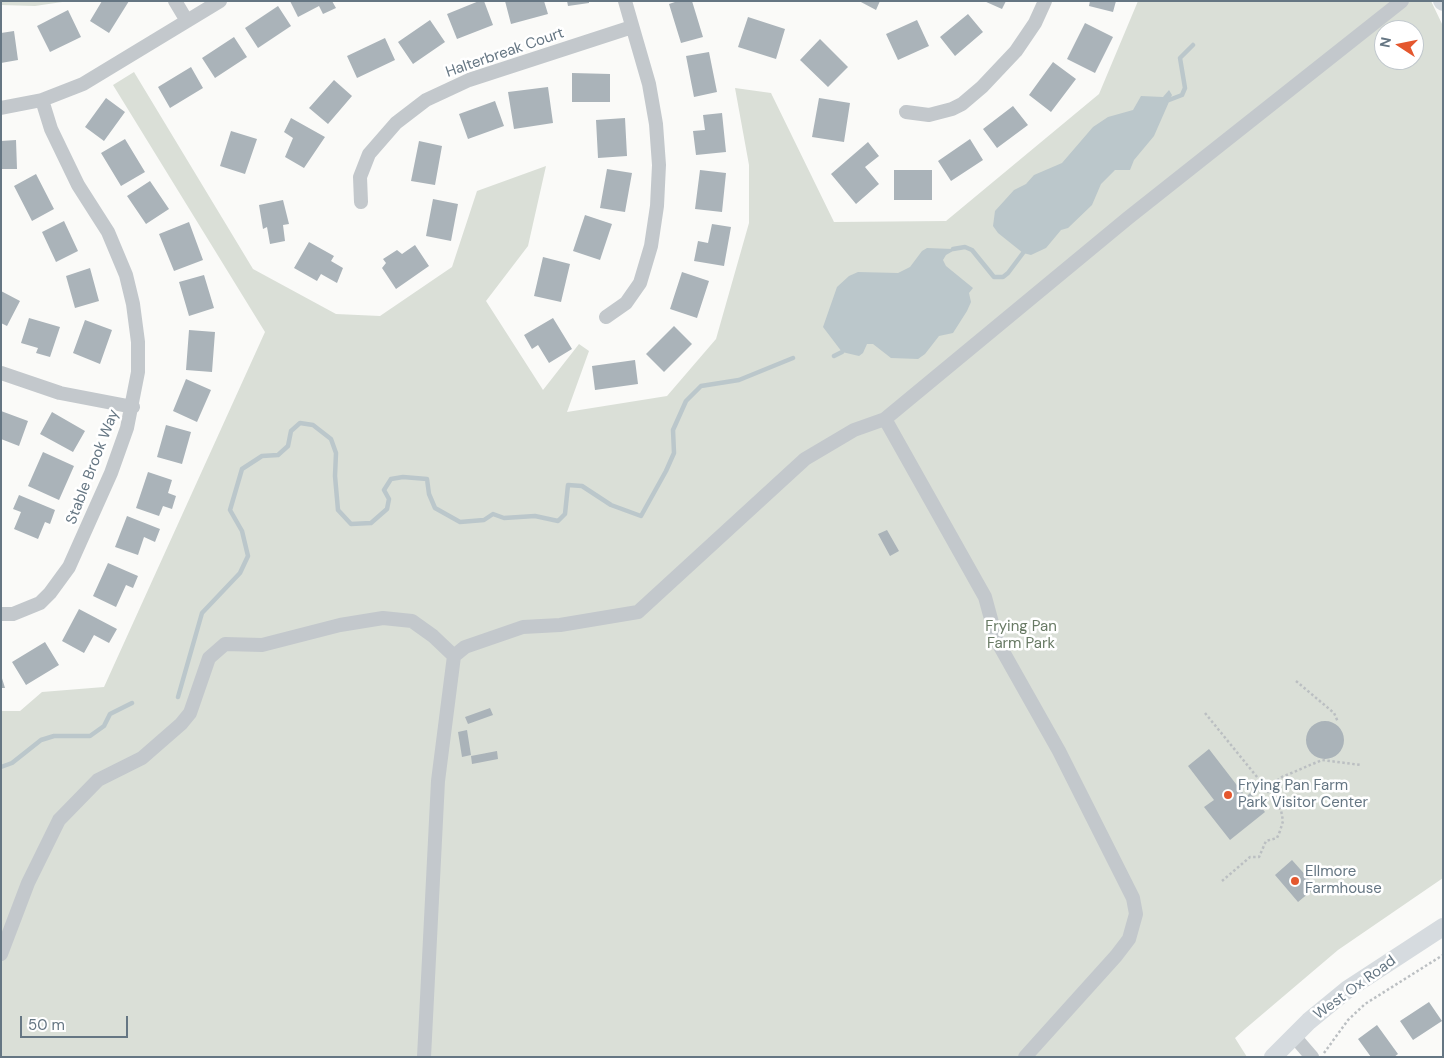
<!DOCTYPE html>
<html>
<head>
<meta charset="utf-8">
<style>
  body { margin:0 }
  #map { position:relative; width:1444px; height:1058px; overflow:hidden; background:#fafaf8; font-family:"DM Sans",sans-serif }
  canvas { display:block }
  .frame { position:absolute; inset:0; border:2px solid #657683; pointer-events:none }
  .north { position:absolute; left:1374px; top:20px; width:50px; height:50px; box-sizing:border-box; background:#fff; border:1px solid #c1c8cd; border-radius:50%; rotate:281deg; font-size:14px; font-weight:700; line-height:20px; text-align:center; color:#657683 }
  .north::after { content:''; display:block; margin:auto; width:18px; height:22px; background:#e4572e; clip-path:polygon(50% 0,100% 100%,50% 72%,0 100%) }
  .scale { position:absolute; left:20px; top:1016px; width:108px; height:22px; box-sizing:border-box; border:2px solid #657683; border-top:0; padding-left:6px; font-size:15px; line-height:18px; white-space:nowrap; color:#657683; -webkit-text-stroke:4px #fff; paint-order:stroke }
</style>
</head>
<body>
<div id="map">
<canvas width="1444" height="1058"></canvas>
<div class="frame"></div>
<div class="north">N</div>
<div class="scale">50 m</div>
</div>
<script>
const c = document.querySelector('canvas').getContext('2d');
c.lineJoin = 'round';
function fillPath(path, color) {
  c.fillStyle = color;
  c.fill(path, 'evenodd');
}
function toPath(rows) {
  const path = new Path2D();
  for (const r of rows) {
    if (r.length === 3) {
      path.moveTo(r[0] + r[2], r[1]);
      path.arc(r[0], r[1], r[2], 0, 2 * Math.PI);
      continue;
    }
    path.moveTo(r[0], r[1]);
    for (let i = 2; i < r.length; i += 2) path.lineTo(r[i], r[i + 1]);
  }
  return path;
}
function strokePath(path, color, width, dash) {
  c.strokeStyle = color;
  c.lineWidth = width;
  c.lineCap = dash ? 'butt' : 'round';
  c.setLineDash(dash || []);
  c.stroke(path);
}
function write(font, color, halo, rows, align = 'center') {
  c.font = font + ' "DM Sans",sans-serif';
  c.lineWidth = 5;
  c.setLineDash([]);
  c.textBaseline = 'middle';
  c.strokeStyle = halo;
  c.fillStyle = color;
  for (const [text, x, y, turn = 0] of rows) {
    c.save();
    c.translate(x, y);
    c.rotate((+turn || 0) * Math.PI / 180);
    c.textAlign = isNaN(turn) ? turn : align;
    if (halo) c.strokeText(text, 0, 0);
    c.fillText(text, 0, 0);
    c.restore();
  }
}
fillPath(toPath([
  [1,1,69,1,35,6,1,5],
  [1138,1,1431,1,1443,26,1443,878,1338,950,1245,1029,1235,1038,1247,1057,1,1057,1,711,20,711,42,692,104,687,265,332,113,85,134,72,253,269,336,314,380,316,452,267,477,191,546,166,528,246,486,301,543,390,579,344,589,351,567,412,667,396,716,339,749,223,749,165,735,88,771,93,834,222,946,221,1099,94],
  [1384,30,1414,30,1414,60,1384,60]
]), '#dadfd7');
fillPath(toPath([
  [1169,90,1172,95,1154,136,1134,160,1130,170,1115,170,1101,184,1092,205,1068,228,1061,230,1046,248,1031,255,1023,253,998,233,993,226,995,211,1014,190,1026,184,1034,175,1062,163,1093,127,1108,117,1133,110,1141,96,1163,97],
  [927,248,953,249,953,251,946,255,943,260,946,266,973,288,969,293,971,302,967,311,953,333,939,336,925,354,918,359,891,358,873,344,867,344,863,353,859,356,842,352,823,327,837,287,849,276,858,272,898,273,910,267,922,251]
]), '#bbc7cb');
strokePath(toPath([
  [1169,100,1182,95,1185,88,1180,58,1193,45],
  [953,249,965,247,972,250,994,277,1003,277,1008,273,1023,253],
  [834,356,842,352],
  [178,697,202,613,240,573,248,556,242,531,230,510,242,469,262,456,278,455,288,446,291,431,300,423,313,425,331,439,336,453,335,476,338,510,351,524,371,523,387,509,389,499,384,490,391,479,403,477,427,479,429,494,435,508,460,522,484,520,493,514,504,518,535,516,558,521,565,514,568,485,582,486,611,505,641,516,666,471,674,453,673,430,686,401,701,386,739,380,793,358],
  [1,767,12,763,41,740,54,736,90,736,104,726,110,714,132,703]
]), '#bbc7cb', 4.5);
fillPath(toPath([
  [102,1,129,1,109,33,90,21],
  [290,1,332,1,336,8,323,14,319,6,298,17],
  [479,1,484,1,493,25,457,39,447,14],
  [505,1,544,1,548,14,511,24],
  [567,1,589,1,589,3,568,6],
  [678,1,692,1,703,37,681,43,669,4],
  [859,1,880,1,876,10],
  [984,1,1006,1,1002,9],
  [1090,1,1116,1,1113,12,1089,6],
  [278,6,291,26,258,48,245,28],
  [68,10,81,37,50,52,37,26],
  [968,14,983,32,955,56,940,37],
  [748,17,785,29,776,59,738,47],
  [430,20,445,42,413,64,398,42],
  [917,20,929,46,898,60,886,34],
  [1085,23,1113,37,1095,73,1067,59],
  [14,31,18,60,1,63,1,33],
  [234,37,247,57,215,78,202,58],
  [385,38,395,60,357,78,347,56],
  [820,39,848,67,828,87,800,60],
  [709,52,717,92,694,97,686,56],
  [1053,62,1076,79,1051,112,1029,95],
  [191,67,203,88,170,108,158,87],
  [572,73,610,74,610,102,572,102],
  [334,80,352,96,328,124,309,108],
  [548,87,553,123,514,129,508,92],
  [106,98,125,112,104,141,85,127],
  [819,98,850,103,844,142,812,137],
  [495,101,504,126,468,139,459,114],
  [1013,106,1028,125,997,148,983,129],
  [722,113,726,152,696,155,693,131,705,130,703,115],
  [291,118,325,137,304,168,285,157,293,138,284,132],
  [625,118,627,156,598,158,596,120],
  [231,131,257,139,245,174,220,166],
  [125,139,145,172,121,186,101,153],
  [970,139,983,160,951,181,938,161],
  [16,140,17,169,1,169,1,141],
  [419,141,442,146,435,185,411,181],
  [868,142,879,156,865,167,879,184,856,204,831,174],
  [607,169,632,173,625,212,600,208],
  [700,170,726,173,722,212,695,209],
  [894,170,932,170,932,200,894,200],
  [36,174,54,209,32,221,14,186],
  [150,181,169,209,146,224,127,196],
  [433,199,458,204,451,241,426,236],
  [283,200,289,224,283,225,285,241,270,244,267,227,263,229,259,205],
  [585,215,612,224,600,260,573,251],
  [64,221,78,251,56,262,42,232],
  [189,222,203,260,174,271,159,234],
  [712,224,731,227,724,266,694,261,698,241,708,243],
  [309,242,334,256,331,261,343,268,337,283,321,274,317,281,294,268],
  [415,245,429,266,396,289,382,268,386,263,383,259,397,250,402,254],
  [543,257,570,264,561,302,534,296],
  [90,268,99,301,75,308,66,276],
  [682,272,709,281,697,318,670,309],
  [204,275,214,308,189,316,179,282],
  [1,291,20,301,7,326,1,323],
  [29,318,60,327,50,357,36,353,38,348,21,343],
  [553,318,572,349,549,363,538,345,532,349,524,335],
  [85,320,112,330,100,364,73,353],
  [674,326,692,344,664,372,646,354],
  [189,330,215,332,212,372,186,370],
  [635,360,638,384,595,390,592,366],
  [186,379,211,390,197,422,173,411],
  [1,411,28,421,19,446,1,439],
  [52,412,85,431,73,452,40,434],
  [166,425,191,432,182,464,157,457],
  [43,452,74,466,59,500,28,486],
  [148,472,172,480,168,493,176,496,172,509,163,506,159,516,136,508],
  [19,495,55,510,50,524,45,522,38,539,14,529,21,512,13,509],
  [127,516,160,529,155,542,144,537,138,555,115,547],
  [887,530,899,551,890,556,878,534],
  [108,563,138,576,133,588,126,585,116,607,93,596],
  [79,609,117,629,109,643,94,635,84,653,62,641],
  [45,642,59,665,26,685,12,662],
  [1,675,5,688,1,688],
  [490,708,493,715,468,724,465,717],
  [1325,740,19],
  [467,730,471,755,462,757,458,732],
  [1209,749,1246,797,1250,793,1265,812,1230,840,1204,807,1214,800,1188,766],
  [497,751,498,759,472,764,471,756],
  [1292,860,1316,887,1298,902,1275,875],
  [1429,1002,1442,1021,1413,1040,1400,1021],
  [1377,1025,1398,1054,1394,1057,1371,1057,1358,1039]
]), '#aab3b9');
strokePath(toPath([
  [1296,681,1334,713,1338,722],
  [1205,713,1266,788,1282,777,1322,760,1361,765],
  [1222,881,1250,857,1259,857,1266,841,1277,838,1280,831,1283,821,1281,810,1266,789],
  [1324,1053,1348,1020,1365,1004,1443,955]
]), '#bbbfc2', 2.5, [2.5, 2.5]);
strokePath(toPath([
  [175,1,187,21],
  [1,108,42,100,83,84,220,1],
  [906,112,929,115,952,109,962,104,982,87,1016,51,1035,23,1045,1],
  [361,202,360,177,369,154,396,123,426,100,469,80,632,27],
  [606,317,626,303,640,283,651,246,657,206,659,165,656,124,649,84,625,1],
  [1,373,60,393,133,407],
  [885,419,985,597,997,641,1059,751,1133,898,1136,914,1129,939,1116,956,1025,1057],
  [1,614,13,614,40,603,50,593,69,567,111,473,127,428,138,372,138,342,133,304,126,275,108,232,78,185,51,129,42,100],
  [1,954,28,883,59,820,98,780,142,758,181,724,190,713,209,658,225,644,262,645,340,625,383,618,412,621,433,636,454,656],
  [1293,1035,1312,1057],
  [424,1057,438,781,454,656,465,647,523,627,560,625,638,612,805,459,854,430,885,419,1128,218,1402,1]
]), '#c3c8cc', 14);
strokePath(toPath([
  [1442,1,1443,2],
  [1273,1057,1309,1021,1348,989,1443,927]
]), '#d6dbdf', 18);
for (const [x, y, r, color] of [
  [1228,795,5,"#e4572e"],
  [1295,881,5,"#e4572e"]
]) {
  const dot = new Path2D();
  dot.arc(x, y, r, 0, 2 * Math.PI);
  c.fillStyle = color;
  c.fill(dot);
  strokePath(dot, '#fff', 2);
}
write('15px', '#657683', '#fff', [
  ["Halterbreak Court",505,53,-19],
  ["Stable Brook Way",93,467,-69],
  ["West Ox Road",1355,988,-36]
]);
write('15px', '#687a64', '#fff', [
  ["Frying Pan",1021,627],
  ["Farm Park",1021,644]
]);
write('15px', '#657683', '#fff', [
  ["Frying Pan Farm",1238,786],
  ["Park Visitor Center",1238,803],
  ["Ellmore",1305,872],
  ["Farmhouse",1305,889]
], 'left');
</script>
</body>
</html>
